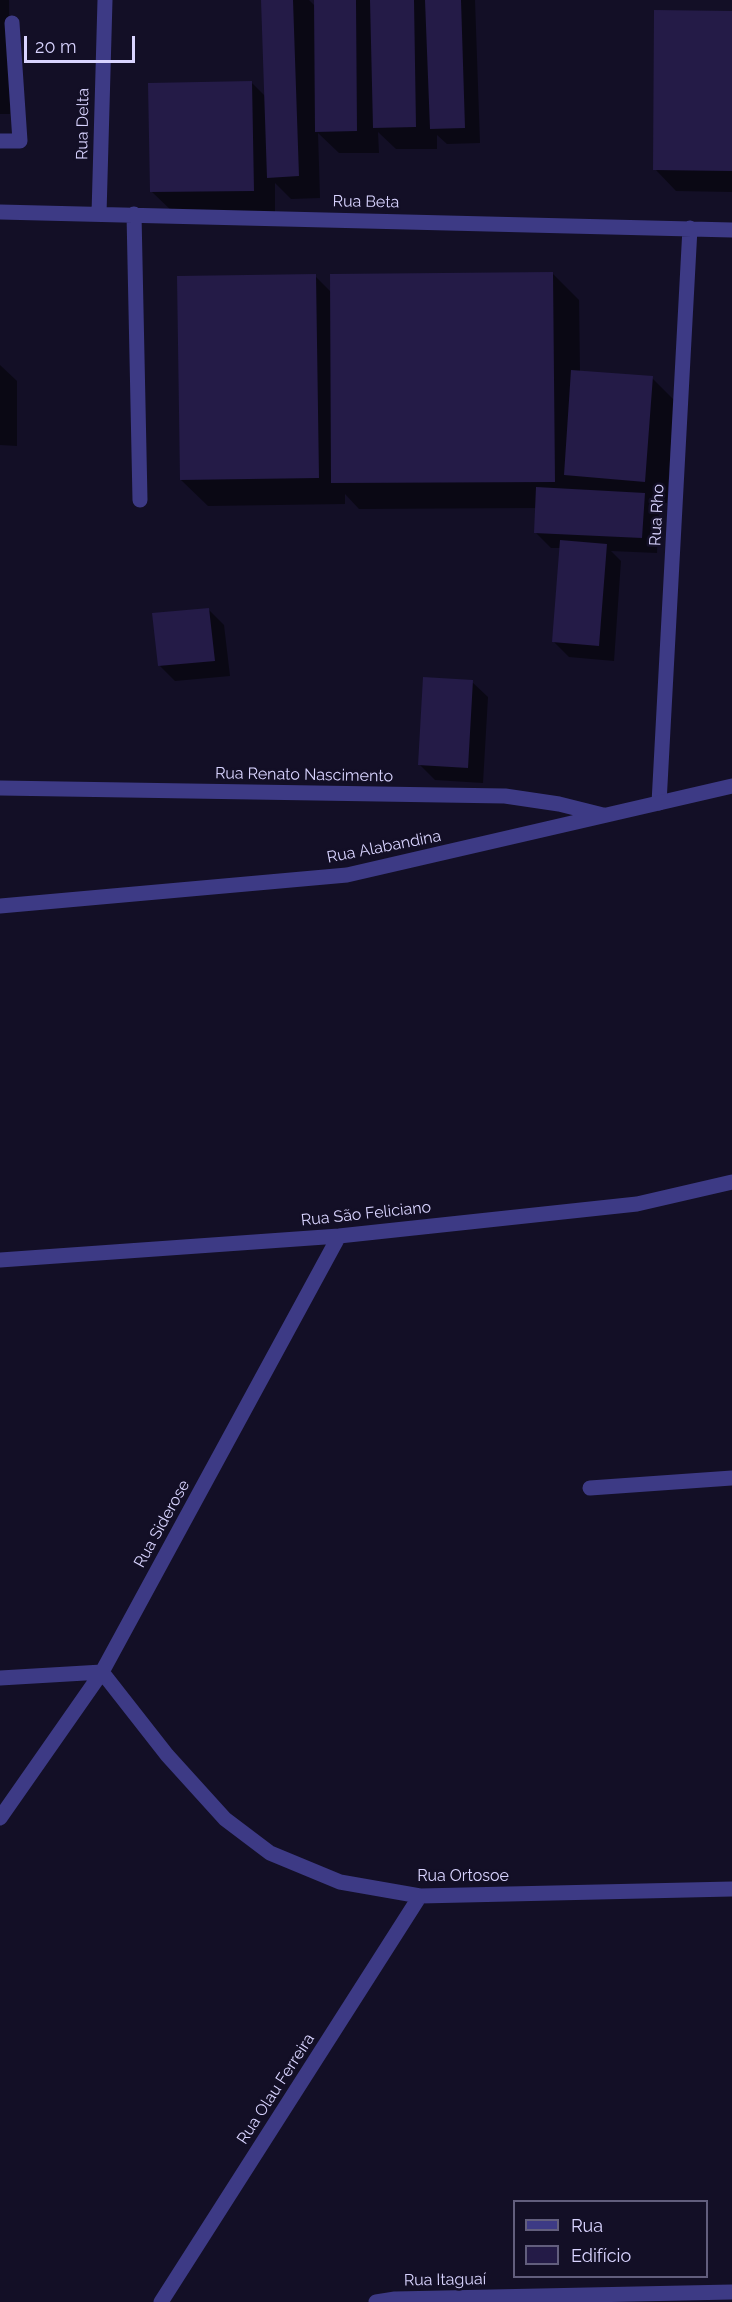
<!DOCTYPE html>
<html>
<head>
<meta charset="utf-8">
<style>
  body { margin:0 }
  #map { position:relative; width:732px; height:2302px; overflow:hidden; background:#130f26; font-family:Raleway,sans-serif }
  canvas { display:block }
  .legend { position:absolute; left:513px; top:2200px; width:195px; height:78px; box-sizing:border-box; background:#130f26; border:2px solid #625e7d; margin:0; padding:8px 10px; list-style:none; font-size:18px; color:#d9d4ff }
  .legend li { display:flex; align-items:center; gap:12px; height:30px }
  .legend b { width:30px; border:2px solid #625e7d }
  .scale { position:absolute; left:24px; top:36px; width:111px; height:27px; box-sizing:border-box; border:3px solid #d9d4ff; border-top:0; padding-left:8px; font-size:18px; line-height:21px; white-space:nowrap; color:#d9d4ff; -webkit-text-stroke:4px #130f26; paint-order:stroke }
</style>
</head>
<body>
<div id="map">
<canvas width="732" height="2302"></canvas>
<ul class="legend">
<li><b style="height:8px;background:#3d3a85"></b>Rua</li>
<li><b style="height:16px;background:#241b47"></b>Edifício</li>
</ul>
<div class="scale">20 m</div>
</div>
<script>
const c = document.querySelector('canvas').getContext('2d');
c.lineJoin = 'round';
function fillPath(path, color) {
  c.fillStyle = color;
  c.fill(path, 'evenodd');
}
function toPath(rows) {
  const path = new Path2D();
  for (const r of rows) {
    path.moveTo(r[0], r[1]);
    for (let i = 2; i < r.length; i += 2) path.lineTo(r[i], r[i + 1]);
  }
  return path;
}
function strokePath(path, color, width, dash) {
  c.strokeStyle = color;
  c.lineWidth = width;
  c.lineCap = dash ? 'butt' : 'round';
  c.setLineDash(dash || []);
  c.stroke(path);
}
function write(font, color, halo, rows, align = 'center') {
  c.font = font + ' Raleway,sans-serif';
  c.lineWidth = 5;
  c.setLineDash([]);
  c.textBaseline = 'middle';
  c.strokeStyle = halo;
  c.fillStyle = color;
  for (const [text, x, y, turn = 0] of rows) {
    c.save();
    c.translate(x, y);
    c.rotate((+turn || 0) * Math.PI / 180);
    c.textAlign = isNaN(turn) ? turn : align;
    if (halo) c.strokeText(text, 0, 0);
    c.fillText(text, 0, 0);
    c.restore();
  }
}
fillPath(toPath([
  [0,0,9,0,10,114,0,114],
  [263,0,309,0,316,7,316,0,475,0,480,143,447,144,437,135,437,149,396,149,378,132,379,153,339,153,318,133,320,198,291,199,275,183,275,212,174,213,152,192,251,82,266,97],
  [732,13,732,192,676,191,655,169],
  [553,274,579,300,580,372,652,378,674,400,667,503,650,501,659,510,657,553,611,551,621,561,614,661,569,657,554,642,561,548,551,548,535,532,536,508,359,509,345,494,345,504,208,506,181,480,315,276,331,292],
  [0,365,17,381,17,446,0,445],
  [208,609,224,625,230,676,175,681,160,666],
  [472,682,488,697,483,783,435,780,419,764]
]), '#0007');
fillPath(toPath([
  [261,0,293,0,299,176,267,178],
  [314,0,356,0,357,131,315,132],
  [370,0,414,0,416,127,373,128],
  [425,0,461,0,465,128,430,129],
  [654,10,732,11,732,171,653,170],
  [252,81,254,191,150,192,148,83],
  [553,272,555,482,331,483,330,274],
  [316,274,319,478,180,480,177,276],
  [571,370,653,376,645,482,564,475],
  [536,487,645,493,642,538,534,533],
  [560,540,607,544,599,646,552,642],
  [209,608,215,661,158,666,152,613],
  [423,677,473,680,468,768,418,765]
]), '#241b47');
strokePath(toPath([
  [0,141,20,141,12,23]
]), '#3d3a85', 15);
strokePath(toPath([
  [0,212,732,230],
  [99,214,105,0],
  [134,214,140,500],
  [659,803,690,228],
  [0,1260,339,1236,637,1204,732,1182],
  [590,1488,732,1478],
  [0,1678,102,1672,167,1755,225,1819,270,1853,340,1882,420,1896,732,1889],
  [0,1818,102,1672,339,1236],
  [161,2302,420,1896],
  [376,2302,395,2299,732,2292]
]), '#3d3a85', 15);
strokePath(toPath([
  [0,788,505,796,559,804,603,815],
  [0,906,347,875,732,786]
]), '#3d3a85', 15);
write('16px', '#d9d4ff', '#130f26', [
  ["Rua Delta",83,124,-89],
  ["Rua Beta",366,202,1],
  ["Rua Rho",657,515,-87],
  ["Rua Renato Nascimento",304,775,1],
  ["Rua Alabandina",384,847,-11],
  ["Rua São Feliciano",366,1214,-6],
  ["Rua Siderose",162,1524,-61],
  ["Rua Ortosoe",463,1876],
  ["Rua Olau Ferreira",276,2089,-57],
  ["Rua Itaguaí",445,2280,-1]
]);
</script>
</body>
</html>
